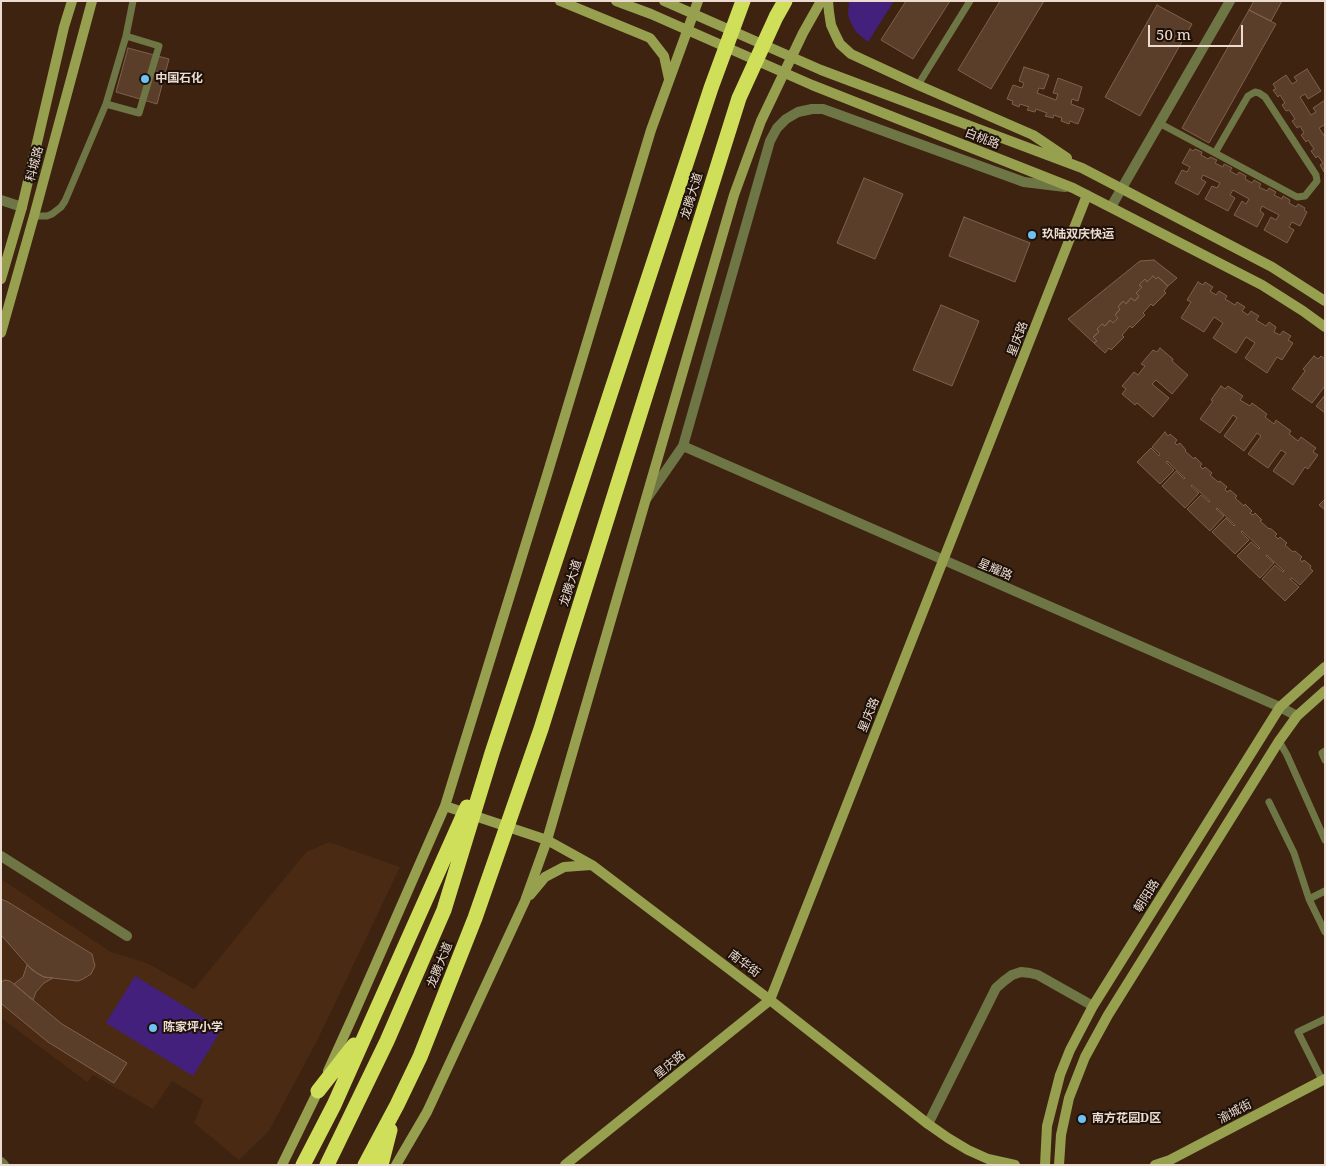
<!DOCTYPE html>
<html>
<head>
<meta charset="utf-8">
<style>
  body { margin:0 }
  #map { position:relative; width:1326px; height:1166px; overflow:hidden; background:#3d2310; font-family:"Noto Serif",serif }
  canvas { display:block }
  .frame { position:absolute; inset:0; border:2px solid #ecdbcf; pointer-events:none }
  .scale { position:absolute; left:1148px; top:25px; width:95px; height:22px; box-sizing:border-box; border:2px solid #ecdbcf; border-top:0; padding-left:6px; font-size:15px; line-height:18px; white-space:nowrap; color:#ecdbcf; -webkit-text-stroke:4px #1c1008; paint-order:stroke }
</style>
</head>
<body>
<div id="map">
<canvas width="1326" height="1166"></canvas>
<div class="frame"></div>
<div class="scale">50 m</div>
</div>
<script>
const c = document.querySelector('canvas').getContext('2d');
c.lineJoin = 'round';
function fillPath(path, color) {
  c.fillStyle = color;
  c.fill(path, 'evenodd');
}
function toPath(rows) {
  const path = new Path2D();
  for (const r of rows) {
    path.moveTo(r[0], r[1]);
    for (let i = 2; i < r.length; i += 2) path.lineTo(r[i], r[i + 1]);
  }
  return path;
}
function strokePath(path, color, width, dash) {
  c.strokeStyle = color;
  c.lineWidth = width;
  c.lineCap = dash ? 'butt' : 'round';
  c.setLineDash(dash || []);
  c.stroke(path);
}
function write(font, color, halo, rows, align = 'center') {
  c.font = font + ' "Noto Serif","Noto Sans SC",serif';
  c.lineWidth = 4;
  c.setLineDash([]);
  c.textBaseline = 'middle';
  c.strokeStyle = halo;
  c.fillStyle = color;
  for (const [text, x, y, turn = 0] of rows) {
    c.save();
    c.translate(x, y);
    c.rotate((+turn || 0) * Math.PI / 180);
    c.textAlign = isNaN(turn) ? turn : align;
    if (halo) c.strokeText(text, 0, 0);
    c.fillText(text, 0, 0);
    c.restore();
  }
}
fillPath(toPath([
  [329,842,400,867,319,1037,269,1131,239,1160,194,1123,203,1100,172,1081,153,1109,93,1075,87,1082,1,1018,1,879,111,952,147,963,194,989,306,852]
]), '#4a2a12');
fillPath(toPath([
  [849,1,894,1,868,42,856,32,852,25,848,15],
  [135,976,222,1029,193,1076,106,1023]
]), '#43207c');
const building = toPath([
  [906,1,950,1,913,59,881,40,906,1],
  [1000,1,1044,1,991,89,958,70,1000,1],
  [1254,1,1282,1,1271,21,1249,10,1254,1],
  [1157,5,1192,24,1140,116,1105,97,1157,5],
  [1249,10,1276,24,1209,143,1182,128,1249,10],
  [128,48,169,59,157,104,116,92,128,48],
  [1024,67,1049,75,1044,89,1039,88,1037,93,1056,100,1058,94,1053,93,1058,78,1082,87,1078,101,1072,99,1071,104,1084,109,1078,124,1070,121,1069,124,1061,121,1062,118,1054,115,1053,118,1045,116,1047,113,1036,109,1035,112,1027,110,1029,107,1020,104,1019,107,1012,104,1013,101,1007,99,1013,85,1022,88,1024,83,1019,81,1024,67],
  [1307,69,1321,91,1308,99,1305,94,1300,97,1311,115,1316,112,1313,108,1325,100,1325,126,1324,125,1319,128,1325,137,1324,172,1320,165,1323,163,1318,156,1316,158,1311,151,1314,149,1308,140,1306,142,1301,135,1304,133,1300,126,1297,128,1292,121,1295,119,1289,110,1286,111,1282,105,1285,103,1280,95,1278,97,1273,90,1276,89,1273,84,1286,75,1292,84,1297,81,1294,77,1307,69],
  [1190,149,1193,151,1195,149,1202,152,1201,155,1208,159,1210,157,1217,160,1215,163,1223,167,1224,164,1232,168,1230,171,1237,175,1239,172,1246,176,1245,179,1252,183,1254,180,1261,184,1259,187,1267,191,1269,188,1276,192,1274,195,1282,199,1283,196,1290,200,1289,203,1296,207,1298,204,1305,208,1304,210,1307,212,1300,226,1292,222,1289,227,1294,230,1287,243,1264,230,1271,217,1276,220,1279,215,1262,206,1260,211,1264,214,1257,227,1234,215,1242,201,1246,204,1249,199,1233,190,1230,195,1235,198,1228,211,1205,199,1212,186,1217,188,1220,183,1203,175,1201,179,1206,182,1198,195,1175,183,1182,170,1187,172,1190,167,1182,163,1190,149],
  [864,178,903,194,875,259,837,243,864,178],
  [964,217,1030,243,1015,282,949,256,964,217],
  [1154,260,1177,278,1168,286,1158,277,1156,279,1153,276,1147,282,1145,279,1139,285,1142,287,1136,293,1139,296,1135,301,1131,298,1126,304,1123,301,1118,307,1120,309,1115,315,1118,318,1113,323,1110,320,1105,326,1102,324,1097,329,1099,332,1093,337,1097,341,1094,343,1068,319,1140,261,1154,260],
  [1153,276,1156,279,1158,277,1168,286,1164,291,1166,293,1153,306,1151,304,1143,313,1145,315,1132,328,1130,326,1122,335,1124,337,1111,350,1109,348,1105,353,1094,343,1097,341,1093,337,1099,332,1097,329,1102,324,1105,326,1110,320,1113,323,1118,318,1115,315,1120,309,1118,307,1123,301,1126,304,1131,298,1135,301,1139,296,1136,293,1142,287,1139,285,1145,279,1147,282,1153,276],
  [1198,282,1203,285,1205,282,1213,287,1210,291,1216,295,1219,291,1227,296,1225,299,1235,305,1237,302,1245,307,1242,311,1248,315,1251,311,1259,316,1256,320,1266,326,1269,322,1276,327,1274,332,1280,335,1283,331,1291,336,1288,340,1293,343,1282,360,1277,357,1267,373,1245,358,1255,343,1246,337,1236,353,1213,338,1223,323,1214,317,1204,332,1181,318,1191,302,1187,300,1198,282],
  [941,305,979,321,952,386,913,370,941,305],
  [1160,348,1173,359,1172,361,1188,375,1172,394,1156,380,1152,384,1169,398,1153,417,1137,403,1135,405,1122,394,1126,389,1122,386,1134,372,1138,375,1145,366,1141,364,1153,350,1157,352,1160,348],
  [1314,356,1318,359,1321,356,1325,359,1325,386,1312,403,1292,389,1305,371,1303,369,1314,356],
  [1221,386,1225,389,1228,386,1243,396,1240,400,1250,406,1252,403,1267,414,1265,417,1274,424,1276,420,1291,431,1289,434,1298,441,1301,437,1316,448,1313,452,1318,455,1308,469,1305,467,1293,485,1273,471,1286,453,1281,450,1268,468,1248,454,1261,436,1257,433,1244,451,1224,436,1237,418,1233,415,1220,433,1200,419,1213,401,1211,400,1221,386],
  [1325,395,1325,413,1316,406,1325,395],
  [1165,432,1168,436,1170,434,1177,440,1175,443,1177,445,1180,443,1186,450,1185,451,1194,459,1195,457,1202,464,1200,466,1203,469,1205,467,1212,473,1210,475,1218,482,1220,481,1227,487,1225,489,1227,492,1230,490,1237,496,1235,498,1244,506,1245,504,1252,511,1250,513,1253,515,1255,513,1262,520,1260,521,1269,529,1270,528,1277,534,1275,536,1278,539,1280,537,1287,543,1285,545,1293,552,1295,551,1302,557,1300,559,1302,562,1304,560,1311,566,1310,568,1313,571,1300,585,1292,578,1290,579,1299,587,1285,601,1262,579,1275,565,1283,572,1284,571,1267,555,1266,556,1274,563,1260,578,1237,556,1251,542,1259,549,1260,548,1242,531,1241,532,1249,540,1235,554,1212,532,1226,518,1234,526,1235,525,1217,508,1216,509,1224,516,1210,531,1187,509,1201,495,1209,502,1210,501,1192,485,1191,486,1199,493,1185,508,1162,486,1176,471,1184,479,1185,478,1167,461,1166,462,1174,470,1160,484,1137,462,1151,448,1159,456,1160,454,1152,447,1165,432],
  [1325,499,1325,510,1319,505,1325,499],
  [1,899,8,902,92,954,95,966,91,974,83,979,78,981,44,977,32,970,1,935,1,899],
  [27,965,38,974,44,977,53,978,44,983,36,992,33,1000,14,984,23,977,27,965],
  [5,980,10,981,62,1024,127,1063,114,1083,48,1042,3,1005,1,1003,1,982,5,980]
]);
fillPath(building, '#5a3e2a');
strokePath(building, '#7f614c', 1);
strokePath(toPath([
  [918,85,970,1],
  [106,104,139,113,159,46,126,36],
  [1159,123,1215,153,1297,197,1305,196,1317,181,1316,175,1265,97,1259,93,1255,92,1248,96,1215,153],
  [34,216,47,216,52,214,61,207,65,201,106,104,126,36,133,1],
  [1279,741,1287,755,1325,840],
  [1325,751,1322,753,1325,760],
  [1269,802,1294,853,1309,899,1325,932],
  [1309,899,1325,891],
  [1322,1080,1298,1032,1325,1019]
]), '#6f7645', 7);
strokePath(toPath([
  [1,200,22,207],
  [1111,207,1230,1],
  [683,446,1280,707,1297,716],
  [647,498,683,446,770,141,777,128,786,119,798,112,812,109,823,109,1024,182,1065,187],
  [1,856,127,936],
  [928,1124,996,988,1004,981,1012,975,1021,972,1030,973,1038,975,1093,1006],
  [1,1162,4,1165]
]), '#6f7645', 10);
strokePath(toPath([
  [560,1,650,38,664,56,669,79],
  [616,1,651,14,812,85,1073,188,1262,285,1303,311,1325,327],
  [664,1,821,70,1082,168,1272,267,1325,301],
  [828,1,829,12,831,25,836,36,840,44,851,54,918,85,1033,135,1067,158],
  [1,279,22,207,64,27,72,1],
  [1,333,34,216,92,1],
  [445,806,547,840,592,865,770,1000,928,1124,948,1138,968,1150,988,1159,1015,1165],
  [530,895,545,877,564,867,591,865],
  [328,1071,353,1016,445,806,547,475,651,130,698,1],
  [282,1165,320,1087],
  [396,1165,427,1112,525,901,547,840,734,195,761,121,803,33,821,1],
  [565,1165,770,1000,1087,195],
  [1045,1165,1047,1126,1060,1075,1070,1050,1093,1006,1280,707,1325,667],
  [1059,1165,1061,1135,1069,1098,1085,1057,1108,1015,1279,741,1297,716,1325,691],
  [1155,1165,1170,1160,1325,1079]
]), '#96a04f', 10);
strokePath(toPath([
  [318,1091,354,1045],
  [303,1165,334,1105,467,807],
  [327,1165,387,1041,444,910,492,753,711,88,743,1],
  [365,1165,397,1105,420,1057,475,918,541,729,739,98,776,17,785,1],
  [381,1165,390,1130]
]), '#d0df5a', 15);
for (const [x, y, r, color] of [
  [145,79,5,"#6dc2f3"],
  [1032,235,5,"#6dc2f3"],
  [153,1028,5,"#6dc2f3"],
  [1082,1119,5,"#6dc2f3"]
]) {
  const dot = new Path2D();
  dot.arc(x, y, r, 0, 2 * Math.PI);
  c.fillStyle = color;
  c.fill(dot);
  strokePath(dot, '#1c1008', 2);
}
write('bold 12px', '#ecdbcf', '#1c1008', [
  ["中国石化",155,79],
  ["玖陆双庆快运",1042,235],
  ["陈家坪小学",163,1028],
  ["南方花园D区",1092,1119]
], 'left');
write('12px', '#ecdbcf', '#1c1008', [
  ["白桃路",982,139,21],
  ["科城路",35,164,-75],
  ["龙腾大道",692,196,-73],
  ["星庆路",1018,339,-69],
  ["星耀路",995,570,23],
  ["龙腾大道",571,583,-73],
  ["星庆路",869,715,-68],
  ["朝阳路",1147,896,-58],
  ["南华街",744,964,37],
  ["龙腾大道",440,965,-68],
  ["星庆路",670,1065,-39],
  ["渝城街",1235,1112,-28]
]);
</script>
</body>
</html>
